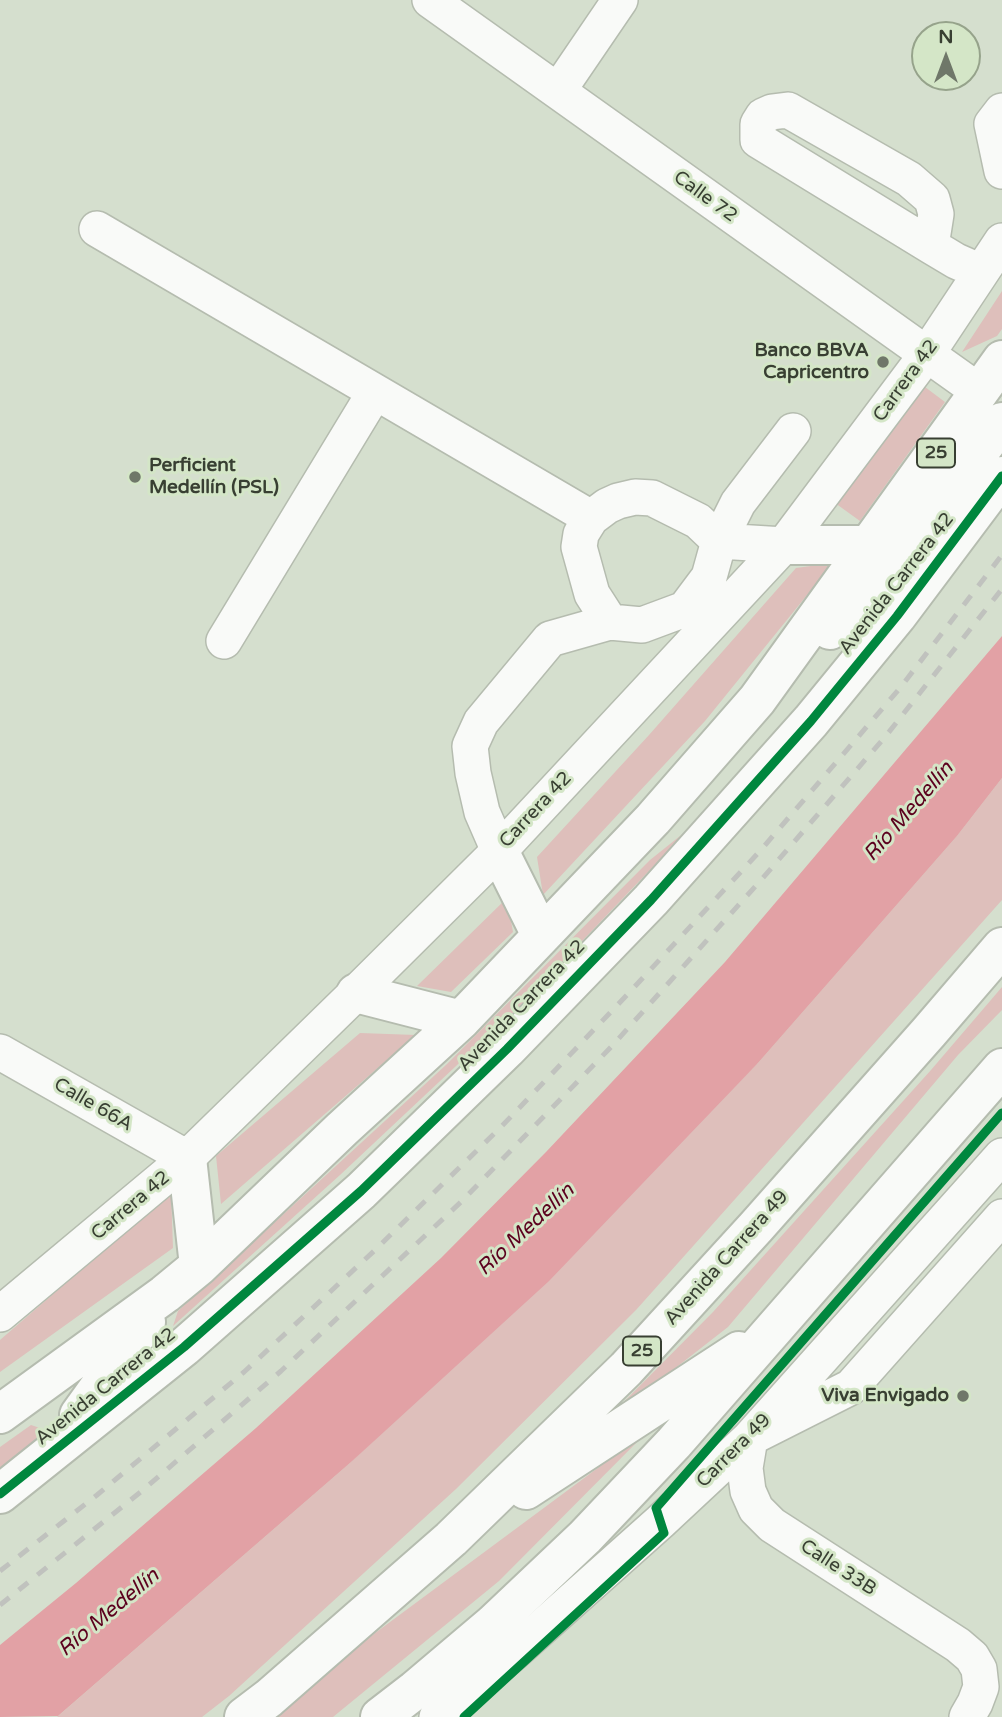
<!DOCTYPE html>
<html>
<head>
<meta charset="utf-8">
<style>
  body { margin:0 }
  #map { position:relative; width:1002px; height:1717px; overflow:hidden; background:#d5dfce; font-family:"Varela Round",sans-serif }
  canvas { display:block }
  .north { position:absolute; left:911px; top:21px; width:70px; height:70px; box-sizing:border-box; background:#d4e6c7; border:2px solid #96a38b; border-radius:50%; rotate:0deg; font-size:19px; font-weight:700; line-height:28px; text-align:center; color:#383f32 }
  .north::after { content:''; display:block; margin:auto; width:24px; height:32px; background:#6f7769; clip-path:polygon(50% 0,100% 100%,50% 72%,0 100%) }
</style>
</head>
<body>
<div id="map">
<canvas width="1002" height="1717"></canvas>
<div class="north">N</div>
</div>
<script>
const c = document.querySelector('canvas').getContext('2d');
c.lineJoin = 'round';
function fillPath(path, color) {
  c.fillStyle = color;
  c.fill(path, 'evenodd');
}
function toPath(rows) {
  const path = new Path2D();
  for (const r of rows) {
    path.moveTo(r[0], r[1]);
    for (let i = 2; i < r.length; i += 2) path.lineTo(r[i], r[i + 1]);
  }
  return path;
}
function strokePath(path, color, width, dash) {
  c.strokeStyle = color;
  c.lineWidth = width;
  c.lineCap = dash ? 'butt' : 'round';
  c.setLineDash(dash || []);
  c.stroke(path);
}
function write(font, color, halo, rows, align = 'center') {
  c.font = font + ' "Varela Round",sans-serif';
  c.lineWidth = 6;
  c.setLineDash([]);
  c.textBaseline = 'middle';
  c.strokeStyle = halo;
  c.fillStyle = color;
  for (const [text, x, y, turn = 0] of rows) {
    c.save();
    c.translate(x, y);
    c.rotate((+turn || 0) * Math.PI / 180);
    c.textAlign = isNaN(turn) ? turn : align;
    if (halo) c.strokeText(text, 0, 0);
    c.fillText(text, 0, 0);
    c.restore();
  }
}
fillPath(toPath([
  [1002,291,1002,329,997,336,962,352],
  [921,384,945,402,860,521,835,503],
  [833,563,705,721,543,895,537,857,649,735,796,568],
  [1002,778,1002,900,636,1310,456,1489,229,1696,202,1717,57,1717,350,1463,758,1063,957,836],
  [690,828,521,1005,340,1175,173,1326,178,1311,447,1064,650,860],
  [507,898,513,932,451,992,417,986],
  [1002,987,1002,1010,958,1055,728,1327,596,1430,713,1312,931,1070],
  [360,1033,416,1035,221,1204,216,1156],
  [171,1192,173,1248,0,1372,0,1340],
  [31,1425,52,1432,0,1470,0,1447],
  [649,1430,499,1581,333,1717,273,1717,359,1645]
]), '#debfbb');
fillPath(toPath([
  [1002,636,1002,778,957,836,758,1063,549,1281,350,1463,58,1716,0,1717,0,1645,76,1583,256,1428,441,1258,546,1152,725,962]
]), '#e2a1a5');
const minor = toPath([
  [430,0,980,392],
  [558,91,620,0],
  [1002,111,992,124,1002,171],
  [97,229,591,518,607,506,618,501,635,497,652,498,698,521,719,541,784,545],
  [931,246,936,214,932,199,909,179,788,110,772,112,763,116,758,124,758,140,931,246,956,261,981,272],
  [591,518,581,534,579,547,592,594,610,622],
  [224,641,375,392],
  [499,851,482,812,473,773,470,746,481,722,550,639,610,622,642,625,685,609,709,577,719,541,738,503,793,431],
  [0,1052,187,1158],
  [0,1314,187,1158,356,993,499,851,784,545,927,354,1002,241],
  [437,1717,513,1653,660,1522,750,1438,1002,1156],
  [967,1717,975,1703,981,1687,979,1669,972,1657,958,1645,772,1525,756,1509,748,1491,745,1468,750,1438,851,1387,1002,1217]
]);
const highway = toPath([
  [784,545,869,545],
  [830,630,879,582,1002,422],
  [499,851,541,935],
  [356,993,461,1020],
  [187,1158,199,1266],
  [0,1414,165,1294,199,1266,342,1129,461,1020,653,819,757,700,1002,360],
  [79,1415,146,1322],
  [526,1490,739,1351],
  [0,1494,184,1347,361,1191,507,1049,651,900,811,721,897,616,1002,476],
  [244,1717,269,1698,451,1539,626,1369,756,1227,929,1032,1002,947],
  [380,1717,415,1690,493,1624,585,1537,674,1443,1002,1068]
]);
strokePath(minor, '#b5bcaf', 38);
strokePath(highway, '#b5bcaf', 42);
strokePath(minor, '#f9faf8', 35);
strokePath(highway, '#f9faf8', 38);
strokePath(toPath([
  [0,1571,97,1495,244,1372,374,1251,501,1127,627,995,760,851,900,688,1002,555],
  [0,1605,143,1490,281,1371,462,1201,612,1046,761,880,885,737,1002,589]
]), '#c0c2be', 5, [12, 12]);
strokePath(toPath([
  [0,1494,184,1347,361,1191,507,1049,651,900,811,721,897,616,1002,476],
  [464,1717,664,1533,656,1508,1002,1113]
]), '#00873e', 9);
for (const [x, y, r, color] of [
  [883,362,7,"#6f7769"],
  [135,477,7,"#6f7769"],
  [963,1396,7,"#6f7769"]
]) {
  const dot = new Path2D();
  dot.arc(x, y, r, 0, 2 * Math.PI);
  c.fillStyle = color;
  c.fill(dot);
  strokePath(dot, '#d4e6c7', 2.5);
}
for (const [x, y, w] of [
  [936,453,38],
  [642,1351,38]
]) {
  const box = new Path2D();
  box.roundRect(x - w / 2, y - 14.5, w, 29, 5);
  c.fillStyle = '#d4e6c7';
  c.fill(box);
  strokePath(box, '#383f32', 2);
}
write('bold 18px', '#383f32', null, [
  ["25",936,453],
  ["25",642,1351]
]);
write('19px', '#383f32', '#d4e6c7', [
  ["Calle 72",705,197,36],
  ["Carrera 42",906,381,-54],
  ["Avenida Carrera 42",897,584,-52],
  ["Carrera 42",536,810,-47],
  ["Avenida Carrera 42",522,1006,-46],
  ["Calle 66A",93,1105,30],
  ["Carrera 42",131,1206,-40],
  ["Avenida Carrera 49",727,1258,-48],
  ["Avenida Carrera 42",106,1387,-39],
  ["Carrera 49",734,1451,-45],
  ["Calle 33B",838,1568,33]
]);
write('bold 19px', '#383f32', '#d4e6c7', [
  ["Banco BBVA",869,351],
  ["Capricentro",869,373],
  ["Perficient",149,466,"left"],
  ["Medellín (PSL)",149,488,"left"],
  ["Viva Envigado",949,1396]
], 'right');
write('italic 21px', '#5c011e', '#d4e6c7', [
  ["Río Medellín",909,812,-49],
  ["Río Medellín",526,1230,-43],
  ["Río Medellín",109,1613,-40]
]);
</script>
</body>
</html>
